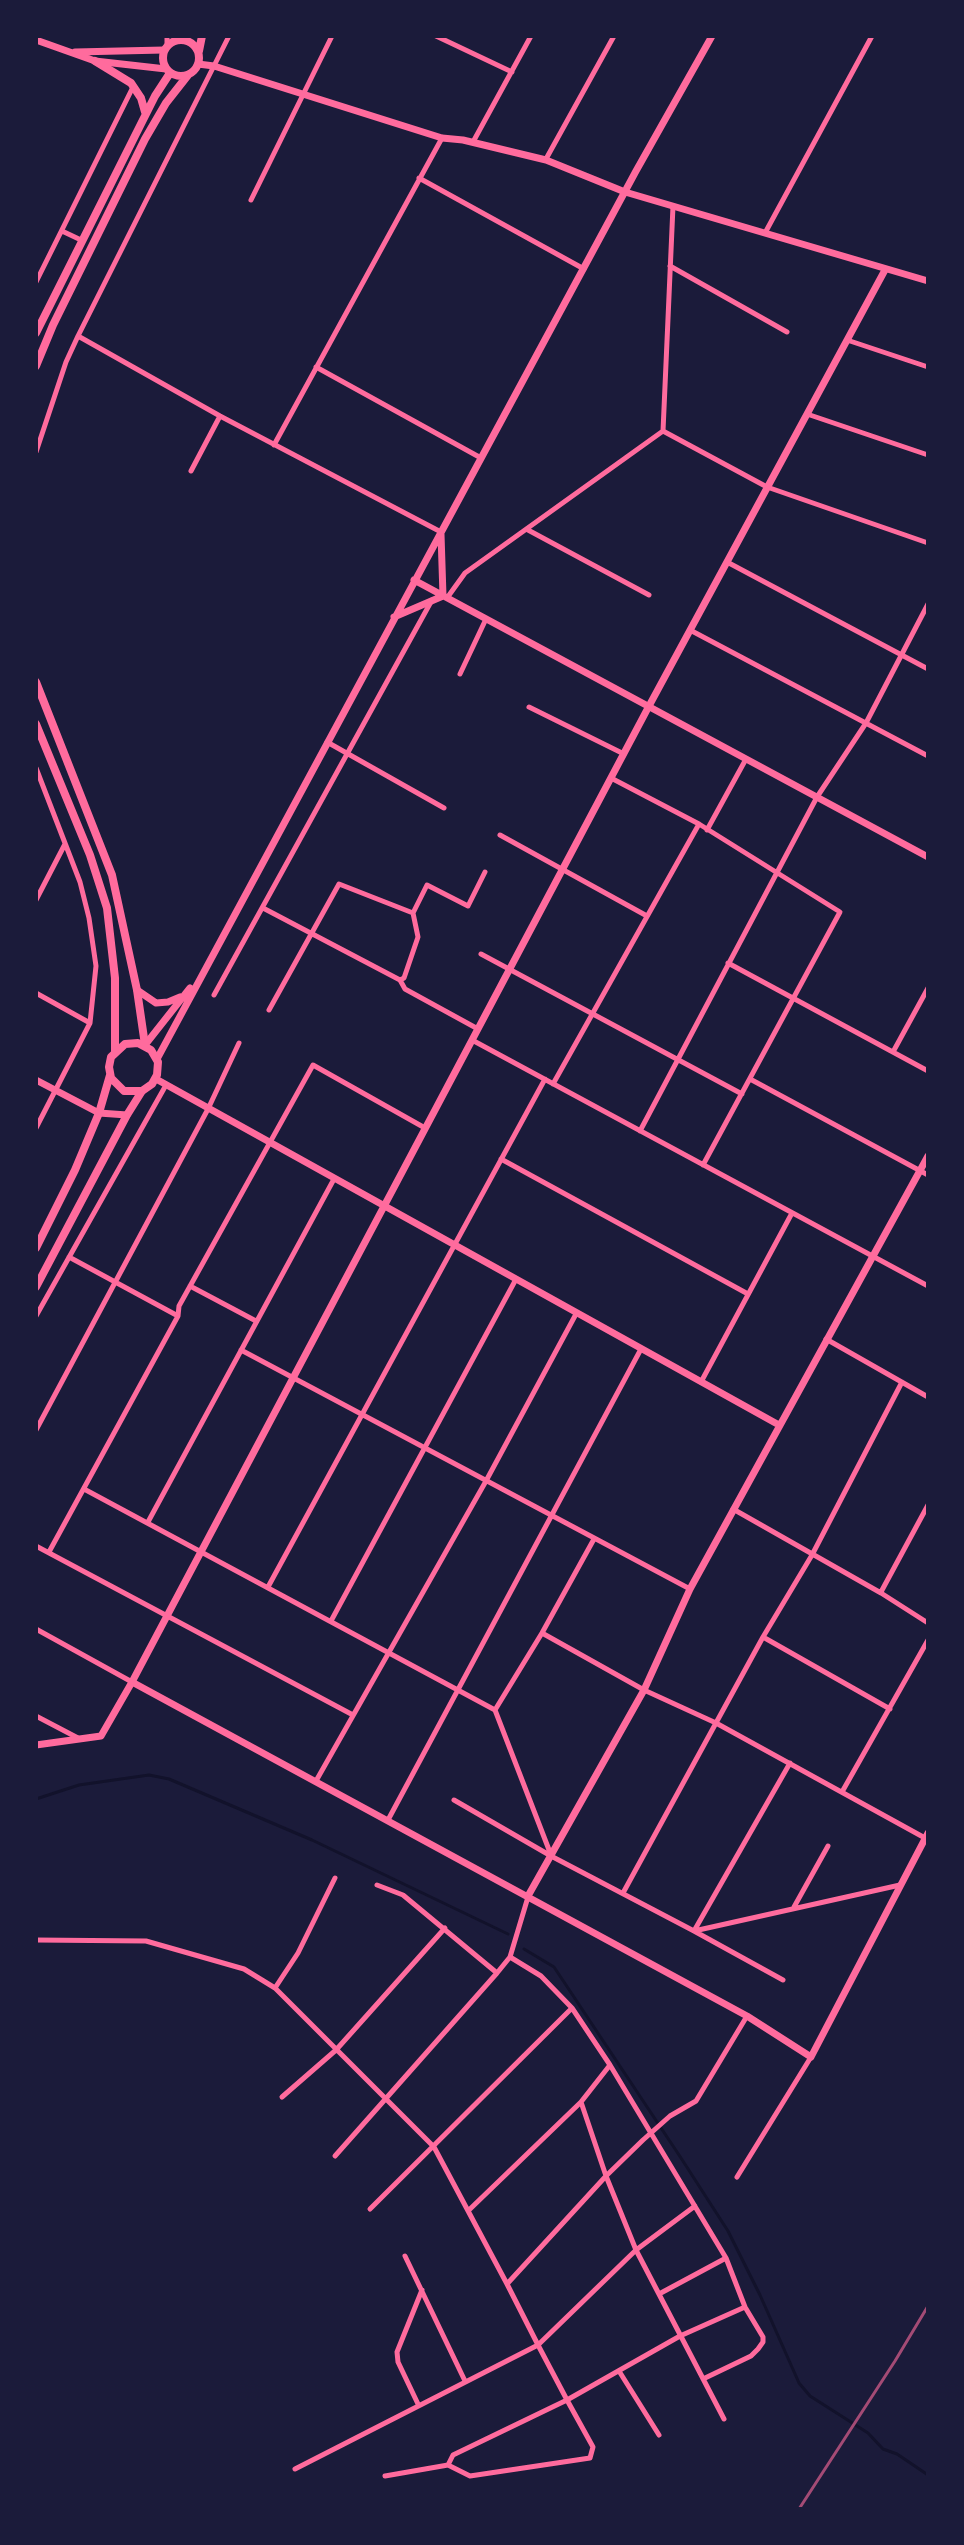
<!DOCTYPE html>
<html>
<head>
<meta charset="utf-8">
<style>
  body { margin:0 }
  #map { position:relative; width:964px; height:2545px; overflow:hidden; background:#1b1b3a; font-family:Roboto,sans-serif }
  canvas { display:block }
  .frame { position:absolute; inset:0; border:38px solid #1b1b3a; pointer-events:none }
</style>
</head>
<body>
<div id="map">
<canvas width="964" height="2545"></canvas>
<div class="frame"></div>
</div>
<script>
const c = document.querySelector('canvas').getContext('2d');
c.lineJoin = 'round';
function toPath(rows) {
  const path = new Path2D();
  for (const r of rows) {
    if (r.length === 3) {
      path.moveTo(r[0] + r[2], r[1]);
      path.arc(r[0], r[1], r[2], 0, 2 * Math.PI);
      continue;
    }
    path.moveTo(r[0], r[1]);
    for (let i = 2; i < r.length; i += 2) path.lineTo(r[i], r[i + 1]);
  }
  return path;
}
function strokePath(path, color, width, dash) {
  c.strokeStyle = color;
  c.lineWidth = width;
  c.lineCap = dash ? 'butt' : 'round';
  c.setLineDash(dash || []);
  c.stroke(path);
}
strokePath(toPath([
  [36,1799,79,1785,149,1775,169,1779,312,1840,508,1934],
  [524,1949,554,1967,681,2158,728,2231,760,2295,799,2383,810,2396,868,2433,883,2449,897,2454,928,2475]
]), '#12122b', 3);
strokePath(toPath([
  [167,36,167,46],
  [436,36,512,72],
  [473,142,531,36],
  [546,159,614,36],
  [419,178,584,269],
  [251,200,332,36],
  [62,231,81,240],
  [765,233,872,36],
  [670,266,787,332],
  [36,282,133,87],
  [78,336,220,416,441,532],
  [847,340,928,367],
  [316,367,481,458],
  [807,414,928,455],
  [663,431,767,487,928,543],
  [663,431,673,206],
  [274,445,442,138],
  [36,452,66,362,78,336,229,36],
  [191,471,220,416],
  [528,530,649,595],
  [727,562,928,669],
  [447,598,465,573,663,431],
  [690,630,928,756],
  [460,674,486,619],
  [529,707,624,754],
  [327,742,444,808],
  [36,768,80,882,89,918,96,966,90,1023,36,1128],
  [611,778,699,824,840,912,703,1165],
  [707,830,746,759],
  [500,835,647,916],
  [36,900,65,844],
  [263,908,400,980,405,989,478,1029],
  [481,954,742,1094],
  [728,963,928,1071],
  [400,980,404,978,418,937,413,913,427,885,468,906,485,872],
  [36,993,90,1023],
  [214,995,432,600],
  [269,1010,339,884,413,913],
  [472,1040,928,1286],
  [893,1052,928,988],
  [750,1079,928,1175],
  [553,1084,699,824],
  [640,1131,817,797,866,723,928,604],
  [501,1159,748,1294],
  [69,1257,178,1316],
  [190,1286,256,1321],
  [36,1316,166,1085],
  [826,1339,928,1397],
  [241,1350,690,1589],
  [701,1382,792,1213],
  [36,1430,208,1109,239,1043],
  [84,1489,495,1710,551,1855],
  [733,1509,881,1593,928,1623],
  [148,1522,334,1179],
  [36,1546,353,1715],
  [49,1552,178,1316,179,1306,313,1065,425,1128],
  [268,1587,545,1079],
  [881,1592,928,1505],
  [331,1621,515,1281],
  [36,1629,132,1682],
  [542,1633,644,1690,716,1723,925,1838],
  [763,1637,890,1709],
  [495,1710,542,1633,594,1539],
  [36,1716,78,1738],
  [316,1781,486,1481,576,1314],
  [842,1792,928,1640],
  [454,1800,551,1856,694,1931,900,1885],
  [388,1820,641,1349],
  [377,1885,403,1895,497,1973,510,1957,541,1976,572,2008,610,2065,726,2258,745,2307,763,2337,763,2342,758,2349,751,2356,703,2379],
  [623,1893,763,1637,812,1555,902,1382],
  [794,1907,828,1846],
  [36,1940,146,1941,244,1969,275,1988,434,2147,507,2284,606,2176,643,2140,670,2116,696,2101,747,2016],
  [510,1957,528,1897],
  [783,1980,694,1931,790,1763],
  [275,1988,298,1953,335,1878],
  [282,2097,336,2050,445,1928],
  [581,2102,606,2176,636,2250,724,2419],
  [335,2156,497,1973],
  [737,2177,811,2057],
  [370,2209,572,2008],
  [469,2210,581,2102,610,2065],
  [405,2256,465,2381],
  [507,2284,538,2345,636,2250,695,2206],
  [659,2294,726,2258],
  [619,2371,659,2435],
  [418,2404,398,2362,397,2352,422,2290],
  [295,2469,538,2345,567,2400,593,2447,590,2458,470,2476,448,2465,453,2455,567,2400,680,2336,745,2307],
  [385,2476,448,2465]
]), '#ff6b9d', 5);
strokePath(toPath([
  [156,1079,779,1425],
  [36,1080,99,1113,127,1115],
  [132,1682,747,2016,811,2057,928,1833],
  [36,1745,101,1736,132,1682,649,706,885,270],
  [528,1896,644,1690,690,1589,928,1156]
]), '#ff6b9d', 7);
strokePath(toPath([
  [36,40,95,61,166,69],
  [75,52,164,50],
  [198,64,214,66,442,138,463,140,546,160,625,192,928,281],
  [414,580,928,857],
  [394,617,443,596,441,534],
  [137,990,156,1003,168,1002,180,997],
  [145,1045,190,988],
  [157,1059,636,171,712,36]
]), '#ff6b9d', 7);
strokePath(toPath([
  [181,58,18],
  [199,51,202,36],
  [95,61,131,83,141,98,145,112],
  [36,333,155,96,170,73],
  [36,366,53,325,145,139,166,103,188,75],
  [36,682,112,875,137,990,145,1045],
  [36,724,90,855,107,908,115,978,115,1051],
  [36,1248,75,1170,99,1113,110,1075],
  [36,1287,127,1115,142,1091,152,1084,157,1075,158,1062,151,1050,138,1043,125,1044,111,1057,109,1067,111,1078,124,1091,142,1091]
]), '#ff6b9d', 8);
strokePath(toPath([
  [799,2509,895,2361,928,2306]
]), '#a44b75', 3);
</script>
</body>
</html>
